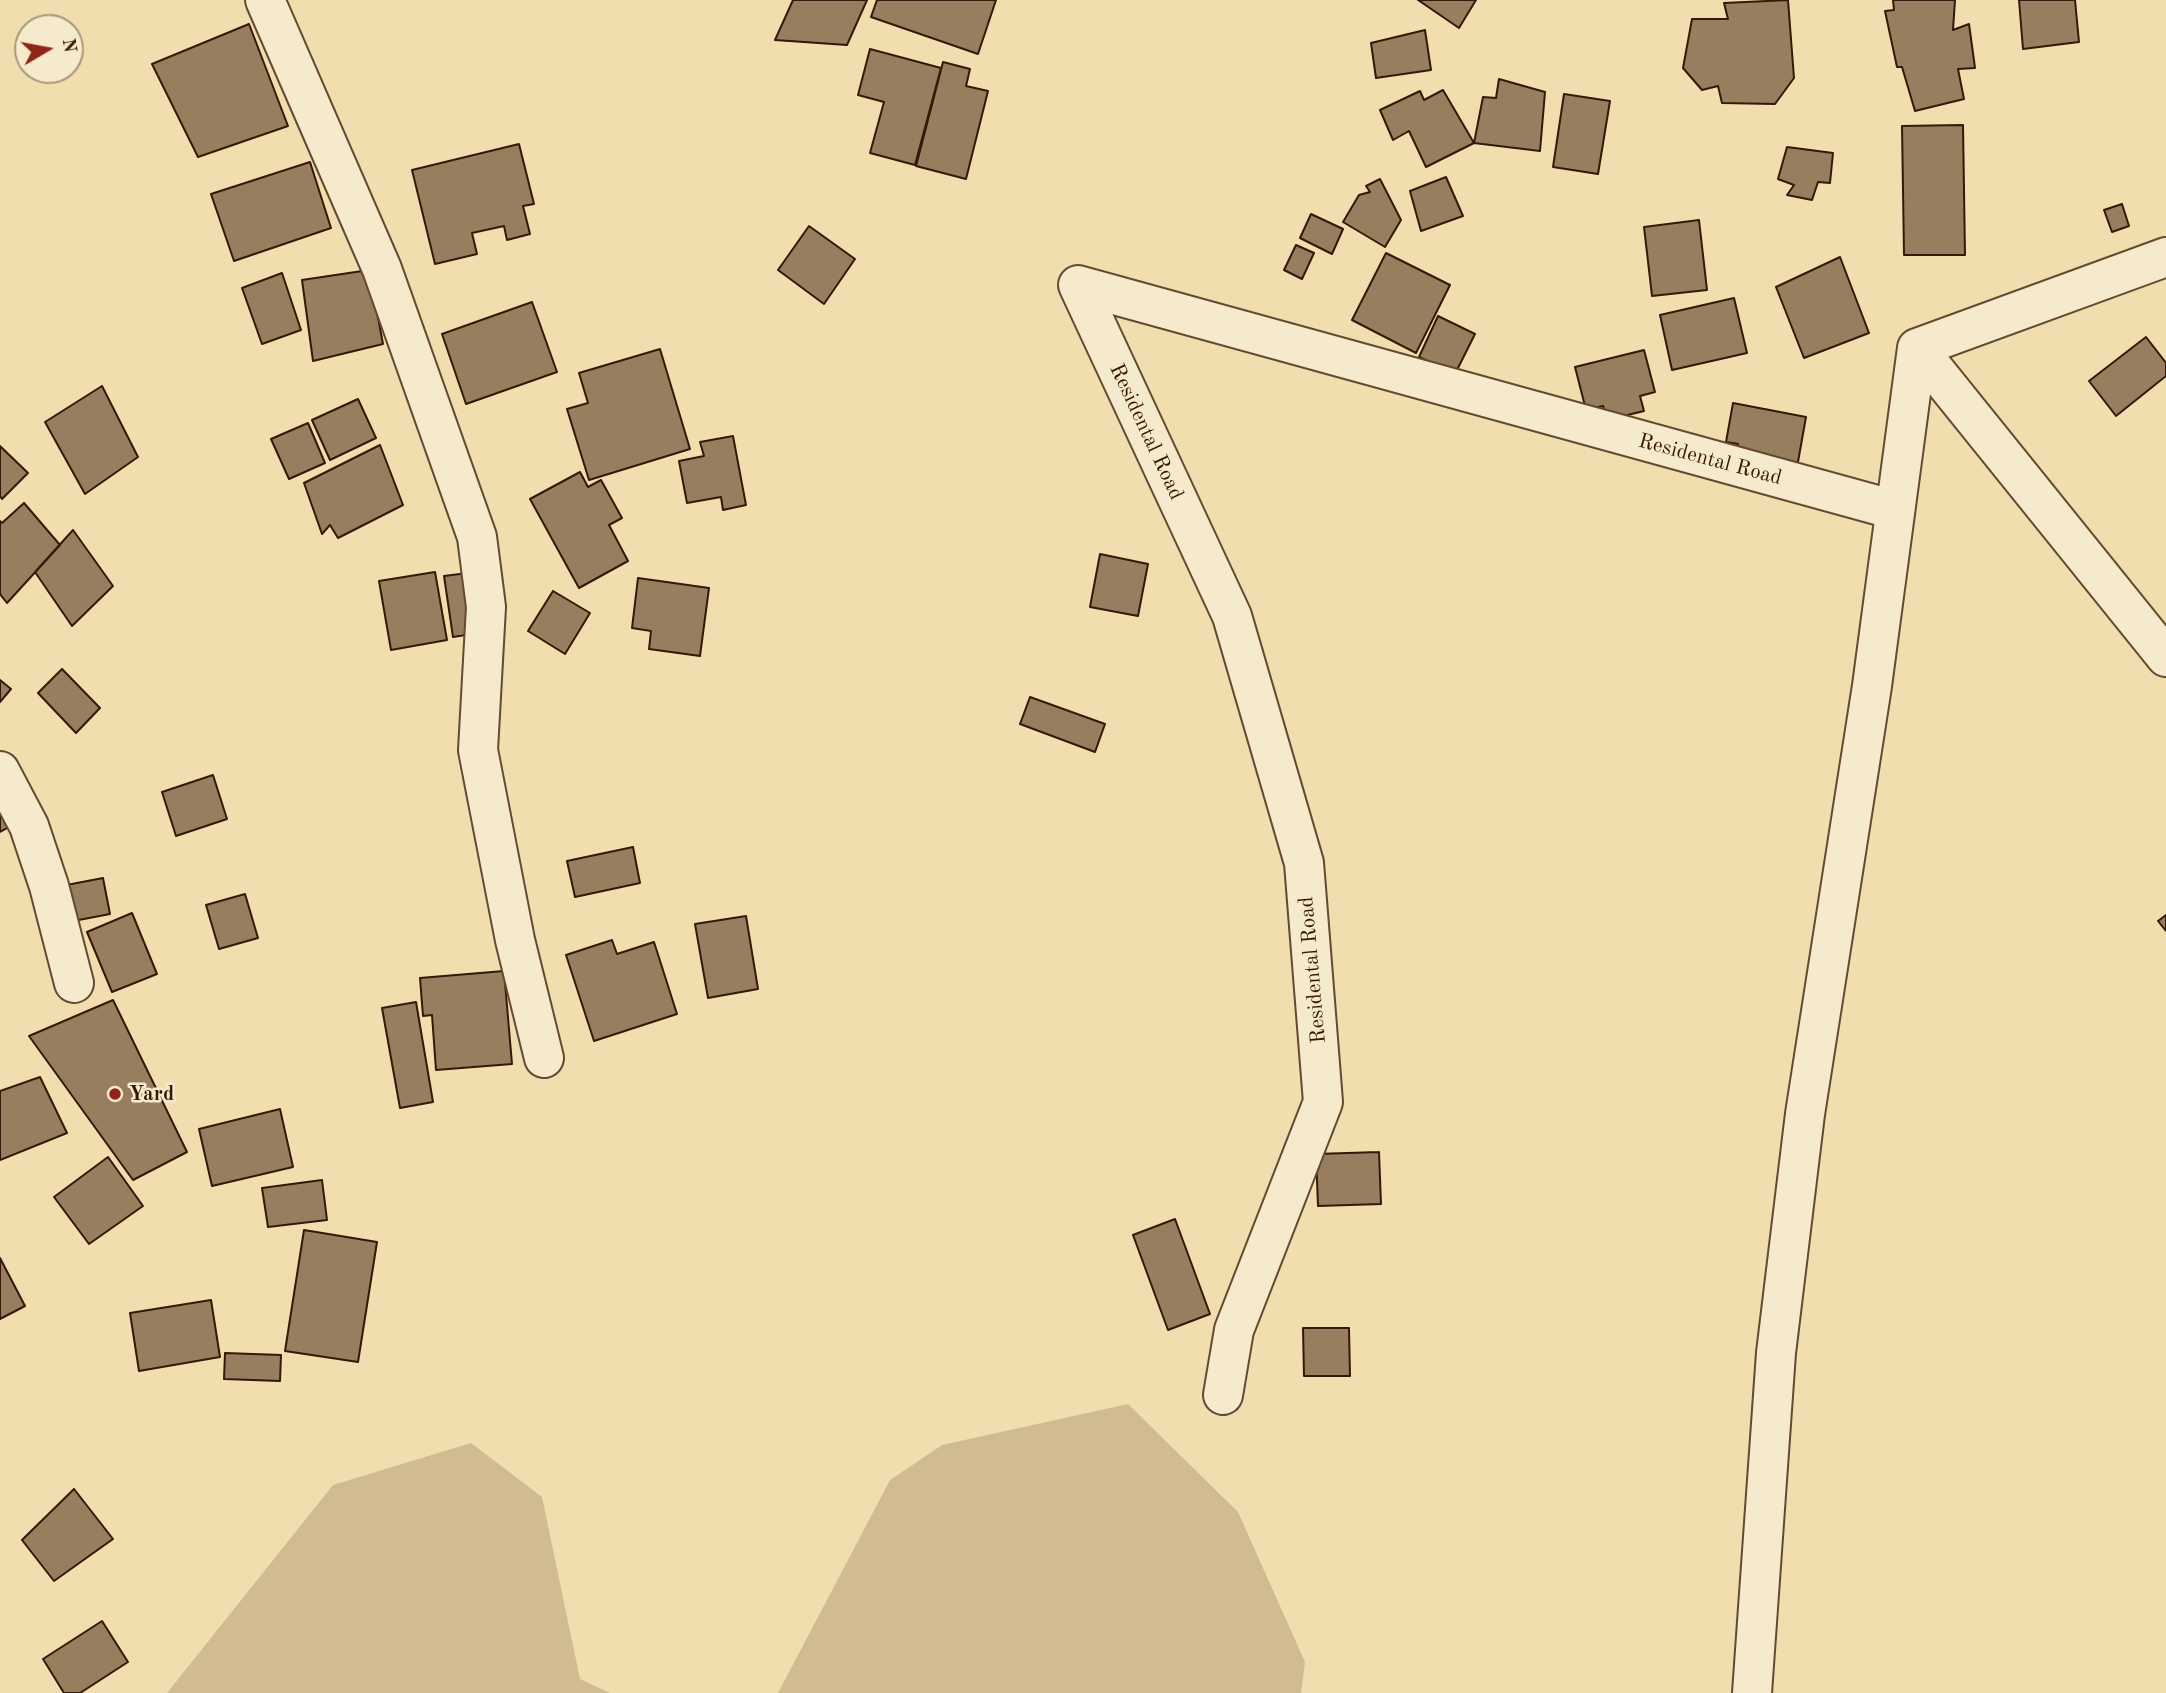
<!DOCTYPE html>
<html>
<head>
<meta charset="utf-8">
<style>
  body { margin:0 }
  #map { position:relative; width:2166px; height:1693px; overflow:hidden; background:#f0deaf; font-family:"Old Standard TT",serif }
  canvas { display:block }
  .north { position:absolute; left:14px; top:14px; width:70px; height:70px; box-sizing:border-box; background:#f5eacb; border:2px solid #a9967d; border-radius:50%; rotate:80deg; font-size:19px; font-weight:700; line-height:28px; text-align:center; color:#371707 }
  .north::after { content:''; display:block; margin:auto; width:24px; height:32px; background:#8f2418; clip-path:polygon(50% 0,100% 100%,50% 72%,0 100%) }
</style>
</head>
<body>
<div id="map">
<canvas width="2166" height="1693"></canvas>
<div class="north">N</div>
</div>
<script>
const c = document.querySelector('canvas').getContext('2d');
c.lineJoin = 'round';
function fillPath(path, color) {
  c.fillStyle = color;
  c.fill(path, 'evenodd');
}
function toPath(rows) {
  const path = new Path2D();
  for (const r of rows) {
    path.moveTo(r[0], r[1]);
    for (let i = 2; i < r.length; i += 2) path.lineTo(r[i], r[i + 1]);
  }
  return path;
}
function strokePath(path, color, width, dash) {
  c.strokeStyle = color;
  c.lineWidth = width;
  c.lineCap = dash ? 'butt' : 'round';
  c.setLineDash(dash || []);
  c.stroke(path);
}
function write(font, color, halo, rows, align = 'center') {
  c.font = font + ' "Old Standard TT",serif';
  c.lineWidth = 5;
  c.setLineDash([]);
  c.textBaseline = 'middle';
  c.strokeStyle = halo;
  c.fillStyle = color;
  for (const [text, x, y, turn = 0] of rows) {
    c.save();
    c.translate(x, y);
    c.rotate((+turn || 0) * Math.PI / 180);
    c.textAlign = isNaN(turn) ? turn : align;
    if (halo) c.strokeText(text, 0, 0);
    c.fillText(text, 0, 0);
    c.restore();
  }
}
fillPath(toPath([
  [1128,1404,1238,1512,1305,1662,1301,1693,778,1693,890,1480,942,1445],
  [471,1443,542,1497,580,1679,610,1693,167,1693,333,1485]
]), '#d1bc92');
const building = toPath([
  [793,0,867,0,847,45,775,40,793,0],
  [877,0,996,0,978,54,871,17,877,0],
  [1418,0,1476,0,1459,28,1418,0],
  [1788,0,1794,78,1775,104,1722,103,1718,86,1702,90,1683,68,1692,19,1728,19,1724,3,1788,0],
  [1893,0,1955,0,1953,30,1969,24,1975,68,1958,69,1964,99,1915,111,1902,67,1897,67,1885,11,1894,10,1893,0],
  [2019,0,2075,0,2079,42,2023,49,2019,0],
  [249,24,288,126,198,157,152,64,249,24],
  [1425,30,1431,70,1376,78,1371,43,1425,30],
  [870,49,941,68,915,165,870,153,884,102,858,95,870,49],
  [943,62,970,69,966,86,988,91,966,179,916,166,943,62],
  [1499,79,1545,92,1540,151,1474,143,1483,97,1496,98,1499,79],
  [1443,90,1474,143,1426,167,1409,131,1393,140,1380,110,1420,91,1424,100,1443,90],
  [1564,94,1610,101,1598,174,1553,167,1564,94],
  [1963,125,1965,255,1904,255,1902,126,1963,125],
  [519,144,534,204,523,206,530,234,507,240,504,226,472,233,477,254,435,264,412,170,519,144],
  [1787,147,1833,153,1830,183,1818,182,1812,200,1787,195,1794,185,1778,179,1787,147],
  [310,162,331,228,234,261,211,194,310,162],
  [1446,177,1463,216,1421,231,1410,191,1446,177],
  [1380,179,1401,220,1385,247,1343,222,1359,195,1370,192,1366,186,1380,179],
  [2122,204,2129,226,2112,232,2104,210,2122,204],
  [1311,214,1343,229,1332,254,1300,238,1311,214],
  [1699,220,1707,290,1652,296,1644,227,1699,220],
  [809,226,855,259,824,304,778,270,809,226],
  [1296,245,1314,253,1302,279,1284,270,1296,245],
  [1386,253,1450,285,1416,353,1352,320,1386,253],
  [1840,257,1869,333,1804,358,1776,287,1840,257],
  [369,270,383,344,313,361,302,280,369,270],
  [282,273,301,330,262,344,242,288,282,273],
  [1734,298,1747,353,1672,370,1660,315,1734,298],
  [532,302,557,372,466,404,442,334,532,302],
  [1438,316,1475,334,1455,374,1419,357,1438,316],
  [2146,337,2166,363,2166,376,2116,416,2089,381,2146,337],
  [660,349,690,449,589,480,567,409,588,403,579,373,660,349],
  [1644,350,1655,392,1640,396,1644,411,1607,420,1603,406,1586,410,1575,367,1644,350],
  [102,386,138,457,85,494,45,422,102,386],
  [358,399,376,438,330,460,312,420,358,399],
  [1733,403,1806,417,1796,473,1735,462,1738,444,1726,442,1733,403],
  [308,423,325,463,289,479,271,439,308,423],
  [733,436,746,505,723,510,721,497,687,503,679,461,704,456,700,442,733,436],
  [380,445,403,505,338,538,330,525,322,534,304,483,380,445],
  [0,446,28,473,2,499,0,496,0,446],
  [580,472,588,487,601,480,622,518,609,525,628,561,579,588,530,499,580,472],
  [24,503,60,545,7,603,0,594,0,521,2,523,24,503],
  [73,530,113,586,72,626,35,572,73,530],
  [1100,554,1148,564,1138,616,1090,607,1100,554],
  [435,572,447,640,391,650,379,581,435,572],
  [476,572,485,632,453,637,444,576,476,572],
  [638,578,709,588,700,656,649,649,651,631,632,628,638,578],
  [553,591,590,613,565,654,528,631,553,591],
  [62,669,100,708,76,733,38,693,62,669],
  [0,680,11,689,0,702,0,680],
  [1030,697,1105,724,1095,752,1020,724,1030,697],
  [213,775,227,819,176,836,162,792,213,775],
  [0,812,9,827,0,832,0,812],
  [633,847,640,883,575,897,567,861,633,847],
  [103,878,110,914,63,923,56,887,103,878],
  [245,894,258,938,219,949,206,905,245,894],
  [132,913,157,974,112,992,87,932,132,913],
  [2166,915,2166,931,2158,921,2166,915],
  [746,916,758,989,708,998,695,924,746,916],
  [612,940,617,954,654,942,677,1014,594,1041,566,955,612,940],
  [504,971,512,1064,436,1070,432,1015,423,1016,420,978,504,971],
  [113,1000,187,1152,133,1180,29,1036,113,1000],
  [416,1002,433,1102,400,1108,382,1008,416,1002],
  [40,1077,67,1133,0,1160,0,1091,40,1077],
  [280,1109,293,1167,212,1186,199,1129,280,1109],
  [1379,1152,1381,1204,1318,1206,1316,1154,1379,1152],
  [108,1157,143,1206,89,1244,54,1197,108,1157],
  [322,1180,327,1220,268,1227,262,1188,322,1180],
  [1175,1219,1210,1314,1168,1330,1133,1235,1175,1219],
  [304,1230,377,1242,358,1362,285,1351,304,1230],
  [0,1258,25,1306,0,1319,0,1258],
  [211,1300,220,1357,139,1371,130,1313,211,1300],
  [1303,1328,1349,1328,1350,1376,1304,1376,1303,1328],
  [225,1353,281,1355,280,1381,224,1379,225,1353],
  [74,1489,113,1539,54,1581,22,1540,74,1489],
  [102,1621,128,1662,80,1693,64,1693,43,1659,102,1621]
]);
fillPath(building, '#977e5e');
strokePath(building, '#371707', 2);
const minor = toPath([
  [265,0,382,269,477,537,486,607,478,750,515,940,544,1058],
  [1917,348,2166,657],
  [1917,348,2166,257],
  [0,771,29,826,49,886,74,983],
  [1223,1395,1234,1330,1323,1102,1304,863,1232,616,1078,285,1895,510],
  [1752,1693,1776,1353,1805,1114,1872,686,1917,348]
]);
strokePath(minor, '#654931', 42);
strokePath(minor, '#f5eacb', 38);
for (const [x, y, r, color] of [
  [115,1094,7,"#8f2418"]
]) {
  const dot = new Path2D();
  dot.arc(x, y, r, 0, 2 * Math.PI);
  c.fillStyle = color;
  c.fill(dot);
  strokePath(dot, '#f5eacb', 2.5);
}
write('21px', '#371707', '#f5eacb', [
  ["Residental Road",1146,432,65],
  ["Residental Road",1710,460,15],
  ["Residental Road",1313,970,-95]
]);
write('bold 21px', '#371707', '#f5eacb', [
  ["Yard",129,1094]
], 'left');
</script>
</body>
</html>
